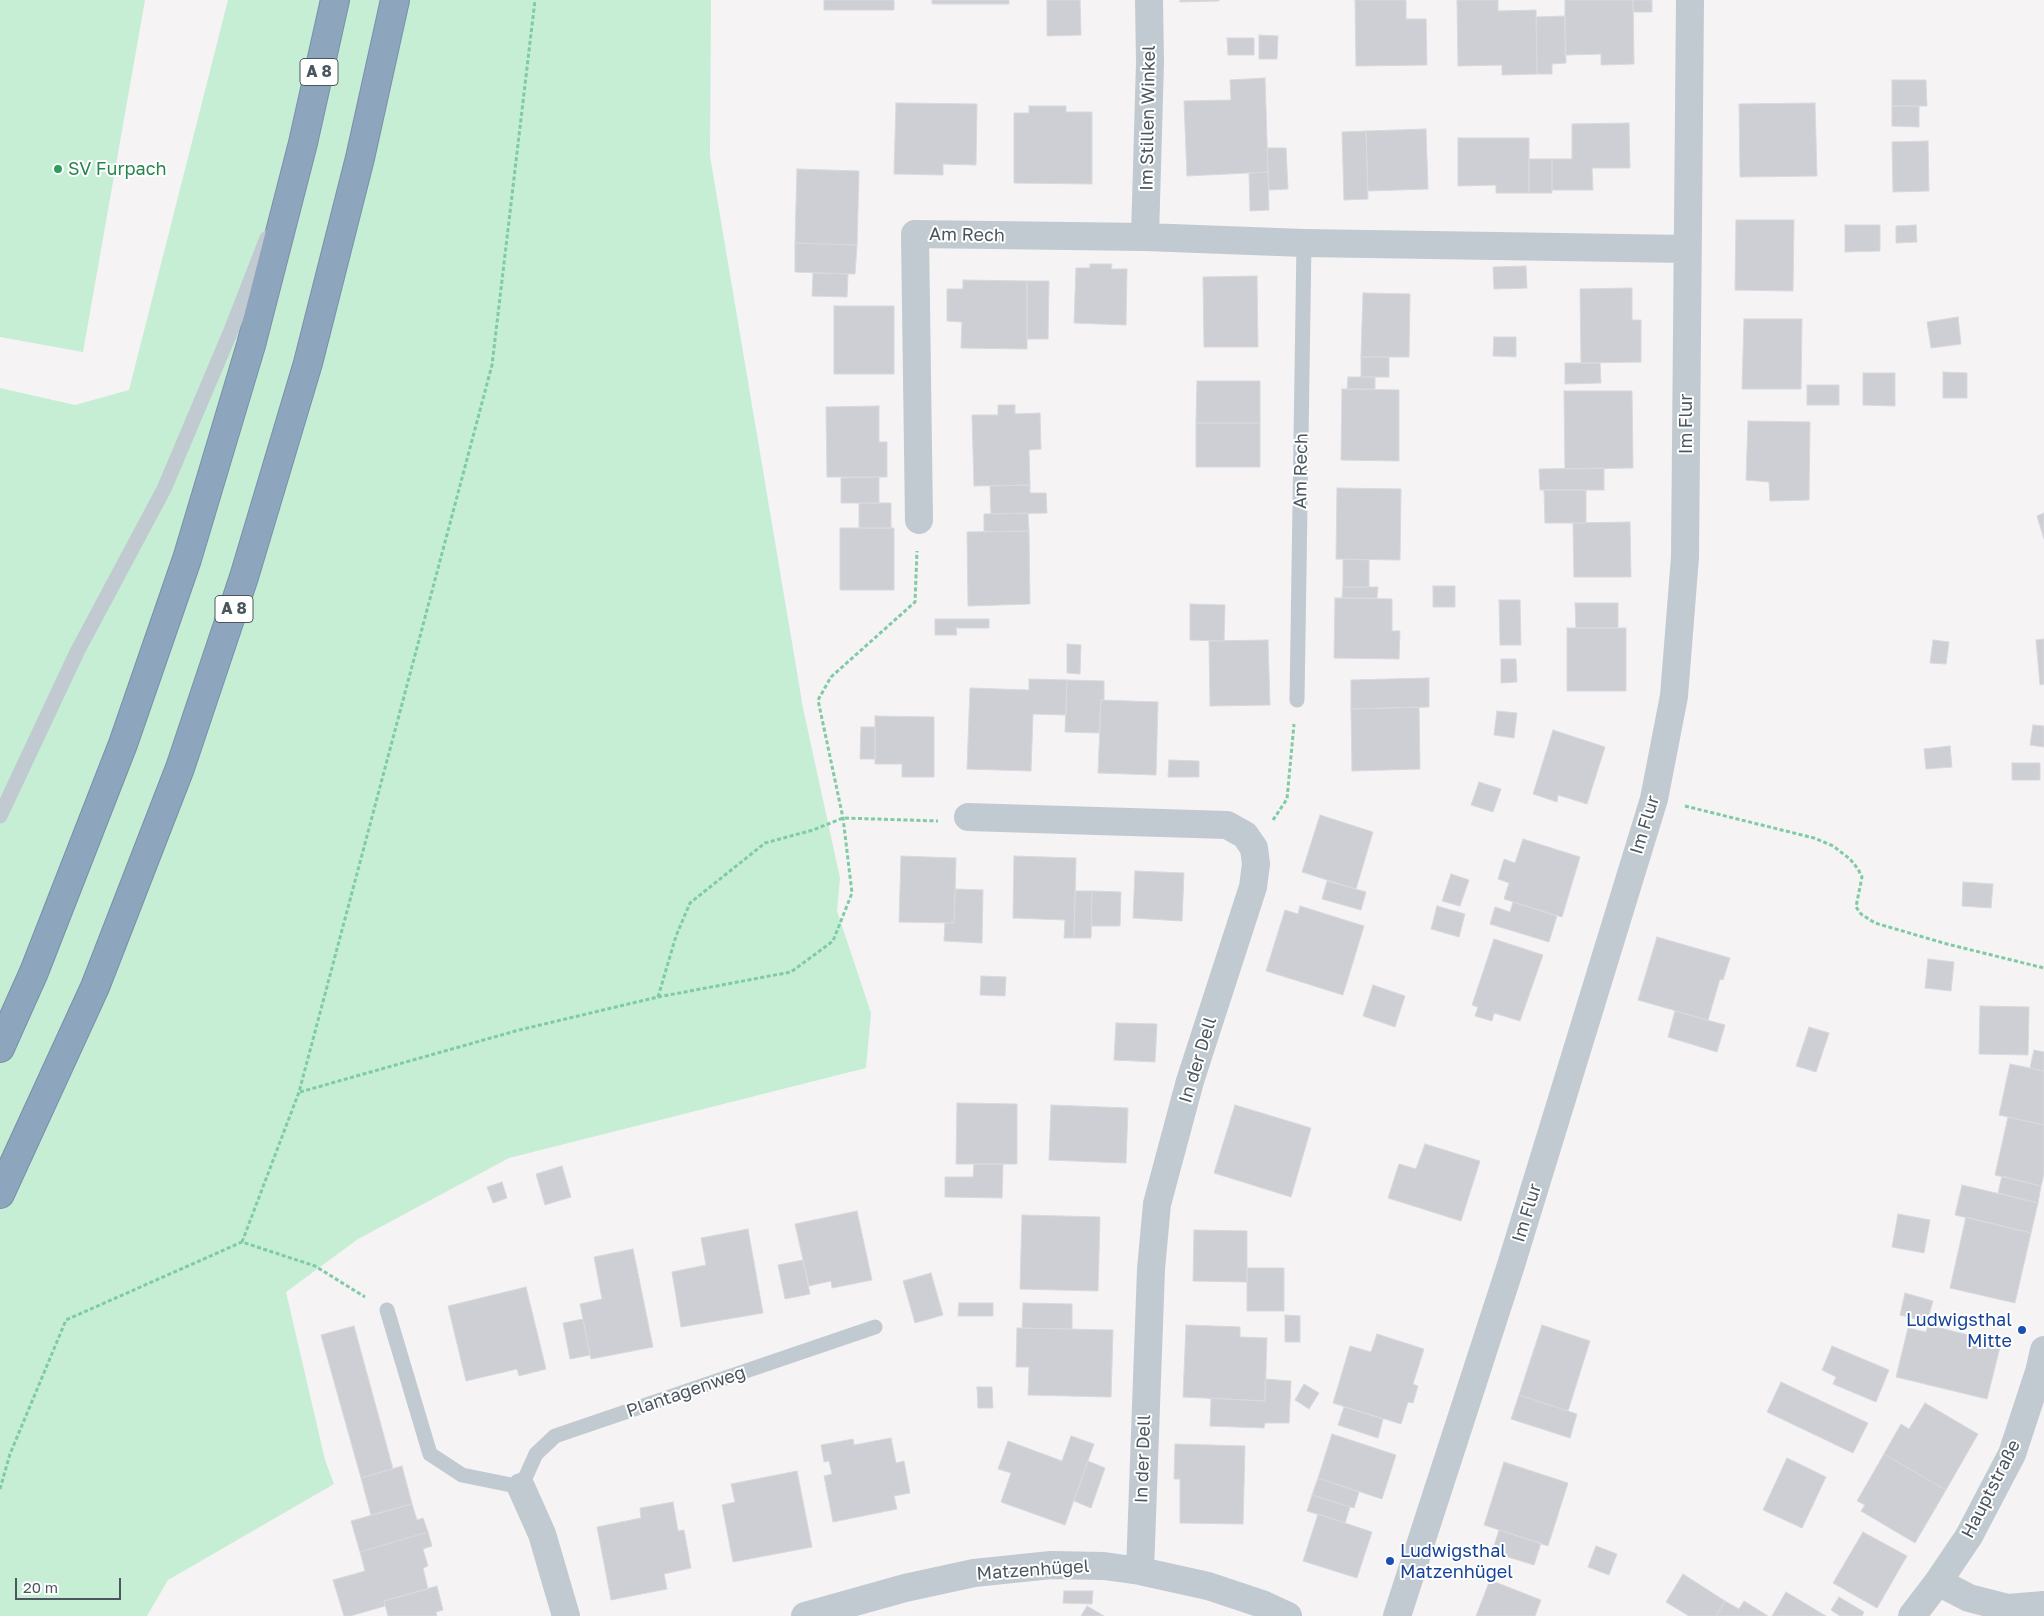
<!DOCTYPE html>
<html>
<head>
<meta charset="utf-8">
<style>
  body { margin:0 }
  #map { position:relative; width:2044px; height:1616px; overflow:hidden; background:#f5f3f3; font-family:"Golos Text",sans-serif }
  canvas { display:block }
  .scale { position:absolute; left:15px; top:1578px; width:106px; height:22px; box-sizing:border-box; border:2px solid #4b565f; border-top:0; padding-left:6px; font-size:15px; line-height:18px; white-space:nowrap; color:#4b565f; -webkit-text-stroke:4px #fff; paint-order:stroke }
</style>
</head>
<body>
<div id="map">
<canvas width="2044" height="1616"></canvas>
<div class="scale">20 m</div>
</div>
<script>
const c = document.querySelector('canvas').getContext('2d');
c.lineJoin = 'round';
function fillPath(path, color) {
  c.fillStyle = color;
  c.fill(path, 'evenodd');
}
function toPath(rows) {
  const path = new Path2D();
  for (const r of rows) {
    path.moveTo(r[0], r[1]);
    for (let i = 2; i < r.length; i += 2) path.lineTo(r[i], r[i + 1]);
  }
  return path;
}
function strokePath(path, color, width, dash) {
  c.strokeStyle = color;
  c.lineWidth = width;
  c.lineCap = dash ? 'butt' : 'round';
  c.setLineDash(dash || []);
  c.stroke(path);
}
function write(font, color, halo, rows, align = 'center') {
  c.font = font + ' "Golos Text",sans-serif';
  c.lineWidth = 4;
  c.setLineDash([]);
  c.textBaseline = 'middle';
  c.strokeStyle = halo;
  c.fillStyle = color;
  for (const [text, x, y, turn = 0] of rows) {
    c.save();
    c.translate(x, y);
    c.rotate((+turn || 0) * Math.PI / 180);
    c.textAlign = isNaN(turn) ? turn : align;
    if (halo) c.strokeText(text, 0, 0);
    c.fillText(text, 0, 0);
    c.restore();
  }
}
fillPath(toPath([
  [0,0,145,0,83,352,0,337],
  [228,0,711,0,710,156,803,708,840,878,837,911,871,1013,866,1068,509,1158,358,1239,286,1292,325,1460,334,1484,168,1580,147,1616,0,1616,0,388,75,405,129,390]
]), '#c5eed5');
const building = toPath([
  [824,0,894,0,894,10,824,10,824,0],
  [932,0,1009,0,1009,4,932,4,932,0],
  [1047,0,1080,0,1081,35,1047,36,1047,0],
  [1180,0,1219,0,1219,1,1180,2,1180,0],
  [1355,0,1406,0,1406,19,1426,19,1427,65,1356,66,1355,0],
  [1457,0,1498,0,1498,11,1536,10,1537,74,1502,75,1502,65,1458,66,1457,0],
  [1565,0,1633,0,1634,64,1601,65,1601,54,1565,55,1565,0],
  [1633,0,1652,0,1652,12,1633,12,1633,0],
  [1565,16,1566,63,1552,64,1552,74,1537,74,1536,17,1565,16],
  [1259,35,1278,36,1277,59,1259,59,1259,35],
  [1227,38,1254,38,1254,55,1228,55,1227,38],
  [1265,78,1268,172,1187,176,1184,101,1231,100,1230,80,1265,78],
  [1892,80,1926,80,1927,106,1892,106,1892,80],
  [896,103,977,104,976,165,943,164,943,175,894,174,896,103],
  [1815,103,1817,176,1740,177,1739,104,1815,103],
  [1029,106,1066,106,1066,112,1092,112,1092,184,1014,183,1014,113,1029,113,1029,106],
  [1892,106,1919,106,1919,127,1892,126,1892,106],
  [1629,123,1630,168,1592,168,1593,190,1552,190,1552,159,1572,159,1572,124,1629,123],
  [1426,129,1428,189,1368,191,1366,131,1426,129],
  [1366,131,1368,199,1344,200,1342,132,1366,131],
  [1458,138,1529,138,1529,193,1496,193,1496,185,1458,186,1458,138],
  [1928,141,1929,191,1893,192,1892,142,1928,141],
  [1267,148,1286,148,1288,189,1269,190,1267,148],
  [1529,159,1552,159,1552,193,1529,193,1529,159],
  [797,169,859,171,857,245,795,243,797,169],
  [1268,172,1269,210,1250,211,1249,173,1268,172],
  [1736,220,1794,220,1793,291,1735,290,1736,220],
  [1845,225,1880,225,1880,251,1845,252,1845,225],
  [1916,225,1917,242,1896,243,1896,226,1916,225],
  [795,243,857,245,855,274,795,272,795,243],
  [1090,264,1112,264,1111,269,1127,269,1126,325,1074,323,1076,268,1090,268,1090,264],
  [1526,266,1527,288,1494,289,1493,267,1526,266],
  [813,273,848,274,847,297,812,296,813,273],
  [1257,276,1258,347,1204,347,1203,277,1257,276],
  [963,280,1027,281,1027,349,961,348,962,322,947,321,947,289,963,289,963,280],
  [1027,281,1049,281,1048,339,1027,339,1027,281],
  [1632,288,1632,320,1641,320,1641,362,1581,363,1580,289,1632,288],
  [1363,293,1410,294,1409,357,1361,357,1363,293],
  [834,306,894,306,894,374,834,374,834,306],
  [1958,317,1961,344,1931,348,1927,322,1958,317],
  [1744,319,1802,319,1801,389,1742,389,1744,319],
  [1494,337,1516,337,1516,357,1493,356,1494,337],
  [1361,357,1389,357,1389,377,1361,377,1361,357],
  [1565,363,1600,363,1601,383,1565,384,1565,363],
  [1943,372,1967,373,1967,398,1943,398,1943,372],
  [1863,373,1895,373,1895,406,1863,405,1863,373],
  [1348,377,1375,377,1375,389,1347,389,1348,377],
  [1197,381,1260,381,1260,423,1196,423,1197,381],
  [1807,385,1839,385,1839,405,1807,405,1807,385],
  [1342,389,1399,390,1399,461,1341,460,1342,389],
  [1564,391,1632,391,1633,468,1565,469,1564,391],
  [998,405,1015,405,1015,414,1040,413,1041,449,1029,450,1030,485,974,486,972,415,998,415,998,405],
  [879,406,879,442,887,442,887,477,827,477,826,407,879,406],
  [1748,421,1810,422,1809,500,1770,501,1769,482,1746,480,1748,421],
  [1196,423,1260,423,1260,467,1196,467,1196,423],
  [1604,468,1604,490,1540,490,1539,469,1604,468],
  [879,477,879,503,841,503,841,478,879,477],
  [1030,485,1030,493,1046,493,1047,513,991,514,990,486,1030,485],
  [1337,488,1401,489,1400,560,1336,559,1337,488],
  [1544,490,1586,490,1586,523,1545,523,1544,490],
  [859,503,891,503,891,528,859,528,859,503],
  [1028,513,1029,531,984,532,984,514,1028,513],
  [2044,513,2044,539,2037,516,2044,513],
  [1630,522,1631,577,1574,577,1573,523,1630,522],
  [840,528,894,528,894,590,840,590,840,528],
  [1029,531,1030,604,968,606,967,532,1029,531],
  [1343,559,1369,560,1369,587,1343,587,1343,559],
  [1433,586,1455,586,1455,607,1433,607,1433,586],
  [1343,587,1378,587,1377,598,1342,598,1343,587],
  [1335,598,1392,599,1392,631,1400,631,1399,659,1334,658,1335,598],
  [1499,600,1520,600,1521,645,1500,645,1499,600],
  [1575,603,1618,603,1618,628,1576,628,1575,603],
  [1190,604,1225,605,1224,641,1190,640,1190,604],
  [935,619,989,619,989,628,956,628,957,635,935,635,935,619],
  [1567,628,1626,628,1626,691,1567,691,1567,628],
  [2044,639,2044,684,2040,685,2036,640,2044,639],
  [1268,640,1270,705,1210,706,1209,641,1268,640],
  [1933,640,1949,642,1946,664,1930,663,1933,640],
  [1067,644,1081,645,1080,674,1067,673,1067,644],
  [1501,659,1516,659,1517,682,1501,683,1501,659],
  [1429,678,1429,707,1351,709,1351,680,1429,678],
  [1029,679,1067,680,1066,715,1033,714,1031,771,967,769,970,688,1029,690,1029,679],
  [1067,680,1104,681,1104,700,1101,700,1099,733,1065,732,1067,680],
  [1101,700,1158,702,1156,775,1098,773,1101,700],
  [1419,707,1420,769,1352,771,1351,709,1419,707],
  [1497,711,1517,713,1514,738,1494,735,1497,711],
  [875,716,934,717,934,777,902,777,902,764,875,764,875,716],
  [2033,725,2044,726,2044,747,2030,745,2033,725],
  [861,727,875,727,875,759,860,759,861,727],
  [1553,730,1605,747,1587,804,1558,795,1557,802,1533,794,1553,730],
  [1950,746,1952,767,1926,769,1924,749,1950,746],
  [1169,760,1199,761,1199,777,1168,777,1169,760],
  [2012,763,2040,763,2040,780,2012,780,2012,763],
  [1479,782,1501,789,1493,812,1471,805,1479,782],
  [1320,815,1373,832,1356,889,1302,872,1320,815],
  [1523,839,1580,857,1562,917,1504,899,1509,883,1498,879,1504,859,1515,863,1523,839],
  [901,856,956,858,954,923,899,922,901,856],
  [1014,856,1076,858,1074,938,1064,938,1065,920,1013,918,1014,856],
  [1135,871,1184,873,1182,921,1133,918,1135,871],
  [1451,874,1469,880,1460,906,1442,901,1451,874],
  [1327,881,1366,892,1361,910,1322,899,1327,881],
  [1963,882,1993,884,1991,908,1962,906,1963,882],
  [955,889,983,890,982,943,944,941,945,923,954,923,955,889],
  [1075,891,1092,891,1091,938,1074,938,1075,891],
  [1092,891,1121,892,1120,926,1091,926,1092,891],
  [1513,902,1557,916,1549,942,1490,924,1495,907,1510,912,1513,902],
  [1300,906,1364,926,1343,995,1266,971,1285,910,1298,914,1300,906],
  [1437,906,1465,914,1459,937,1431,929,1437,906],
  [1657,937,1730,958,1723,980,1720,979,1708,1020,1638,1000,1657,937],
  [1494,939,1543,955,1520,1021,1494,1013,1492,1021,1475,1016,1478,1007,1472,1005,1494,939],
  [1928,959,1954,962,1951,991,1925,988,1928,959],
  [981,976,1006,977,1005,996,980,995,981,976],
  [1373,985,1405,996,1395,1027,1363,1016,1373,985],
  [1980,1006,2029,1007,2028,1055,1979,1054,1980,1006],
  [1675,1011,1725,1025,1717,1052,1668,1037,1675,1011],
  [1116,1023,1157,1024,1155,1062,1114,1060,1116,1023],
  [1809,1027,1829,1033,1816,1072,1796,1066,1809,1027],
  [2034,1050,2044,1052,2044,1071,2030,1068,2034,1050],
  [2010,1064,2044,1071,2044,1125,1999,1115,2010,1064],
  [957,1103,1017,1104,1017,1164,956,1164,957,1103],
  [1051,1105,1128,1108,1126,1163,1049,1160,1051,1105],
  [1235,1105,1311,1128,1291,1197,1214,1173,1235,1105],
  [2008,1117,2044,1125,2044,1174,2041,1186,1995,1175,2008,1117],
  [1425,1144,1480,1161,1461,1221,1388,1198,1399,1164,1416,1169,1425,1144],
  [974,1164,1003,1164,1002,1198,945,1197,945,1177,973,1177,974,1164],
  [562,1166,571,1197,545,1205,536,1174,562,1166],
  [2002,1176,2041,1186,2038,1203,1998,1193,2002,1176],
  [502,1182,507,1198,493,1203,487,1187,502,1182],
  [1962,1185,2038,1203,2031,1233,1955,1215,1962,1185],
  [857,1211,872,1280,832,1288,831,1281,809,1286,795,1224,857,1211],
  [1898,1214,1930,1220,1924,1253,1892,1247,1898,1214],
  [1022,1215,1100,1217,1098,1291,1020,1289,1022,1215],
  [1966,1217,2031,1233,2015,1303,1950,1288,1966,1217],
  [748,1229,763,1313,681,1327,672,1272,706,1265,701,1238,748,1229],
  [1194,1230,1247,1231,1247,1282,1193,1281,1194,1230],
  [633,1249,653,1347,591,1359,580,1304,602,1299,594,1257,633,1249],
  [803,1260,810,1294,785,1299,778,1265,803,1260],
  [1247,1268,1284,1268,1284,1311,1247,1311,1247,1268],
  [931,1273,943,1315,915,1323,903,1281,931,1273],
  [526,1287,546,1369,519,1376,517,1369,466,1381,448,1306,526,1287],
  [1905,1293,1933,1301,1927,1322,1900,1315,1905,1293],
  [959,1303,993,1303,993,1316,958,1316,959,1303],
  [1023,1303,1072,1304,1072,1329,1022,1328,1023,1303],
  [1285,1315,1300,1316,1300,1342,1285,1342,1285,1315],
  [583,1319,590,1355,570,1359,563,1323,583,1319],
  [1186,1325,1240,1327,1240,1337,1267,1338,1265,1401,1183,1397,1186,1325],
  [1542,1325,1590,1341,1568,1411,1519,1395,1542,1325],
  [1928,1325,2001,1343,1987,1399,1896,1377,1908,1328,1926,1332,1928,1325],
  [354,1326,393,1469,361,1478,321,1335,354,1326],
  [1017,1328,1113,1330,1111,1397,1028,1395,1029,1367,1016,1367,1017,1328],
  [1377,1334,1424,1349,1413,1384,1418,1386,1413,1403,1408,1402,1401,1424,1333,1403,1350,1346,1371,1352,1377,1334],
  [1832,1346,1889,1370,1876,1402,1833,1384,1836,1377,1822,1370,1832,1346],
  [1265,1379,1291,1381,1289,1423,1265,1423,1264,1428,1210,1426,1211,1398,1265,1401,1265,1379],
  [1781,1382,1868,1423,1853,1453,1767,1412,1781,1382],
  [1304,1384,1319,1393,1309,1409,1295,1400,1304,1384],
  [977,1387,992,1387,993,1408,978,1408,977,1387],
  [1519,1395,1577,1414,1570,1438,1511,1419,1519,1395],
  [1925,1403,1978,1434,1946,1490,1884,1454,1901,1424,1909,1429,1925,1403],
  [1344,1407,1383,1419,1378,1438,1338,1425,1344,1407],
  [1332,1434,1396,1455,1382,1499,1318,1478,1332,1434],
  [1071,1436,1094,1444,1065,1525,1001,1502,1011,1473,998,1469,1008,1441,1062,1461,1071,1436],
  [891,1438,896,1463,904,1461,910,1493,894,1496,897,1509,833,1522,824,1476,832,1474,829,1461,824,1462,821,1445,853,1439,854,1445,891,1438],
  [1175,1444,1245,1446,1243,1524,1180,1523,1180,1479,1174,1479,1175,1444],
  [1884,1454,1946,1490,1915,1543,1861,1511,1865,1505,1857,1501,1884,1454],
  [1787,1458,1826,1477,1802,1528,1763,1510,1787,1458],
  [1088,1461,1105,1468,1091,1508,1074,1501,1088,1461],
  [1504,1462,1568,1483,1548,1546,1484,1525,1504,1462],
  [402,1466,412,1504,371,1515,361,1478,402,1466],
  [797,1471,812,1547,733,1562,722,1505,735,1502,731,1484,797,1471],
  [1318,1478,1359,1492,1354,1508,1312,1495,1318,1478],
  [1312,1495,1350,1507,1345,1523,1307,1511,1312,1495],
  [673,1502,678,1531,684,1530,691,1568,664,1574,667,1589,611,1600,597,1527,641,1518,640,1508,673,1502],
  [412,1504,417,1520,423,1518,428,1532,360,1552,351,1521,412,1504],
  [1318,1514,1372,1532,1357,1578,1303,1561,1318,1514],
  [1499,1530,1541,1543,1534,1565,1492,1552,1499,1530],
  [428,1532,432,1546,423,1549,428,1566,423,1568,428,1589,384,1601,385,1606,350,1616,344,1616,333,1580,365,1571,360,1552,428,1532],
  [1863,1532,1907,1556,1877,1608,1833,1583,1863,1532],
  [1596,1546,1617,1554,1609,1575,1588,1567,1596,1546],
  [1683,1574,1725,1601,1716,1616,1689,1616,1666,1602,1683,1574],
  [1490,1580,1541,1600,1535,1616,1476,1616,1490,1580],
  [437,1586,443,1610,436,1612,437,1616,388,1616,384,1601,437,1586],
  [1064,1591,1093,1591,1092,1604,1063,1603,1064,1591],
  [1786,1592,1826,1616,1772,1616,1786,1592],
  [1839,1597,1864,1612,1862,1616,1840,1616,1831,1610,1839,1597],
  [1725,1601,1739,1609,1744,1601,1768,1616,1716,1616,1725,1601],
  [1087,1606,1104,1616,1081,1616,1087,1606]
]);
fillPath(building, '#cdcfd4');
strokePath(building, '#d7d9dd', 1);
const motorway = toPath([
  [0,1048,34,972,123,744,187,559,251,345,303,143,335,0],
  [0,1194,95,987,180,768,244,577,308,363,360,158,395,0]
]);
strokePath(motorway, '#7990aa', 30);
strokePath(toPath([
  [1685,806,1814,838,1833,846,1850,859,1858,869,1862,877,1856,907,1861,914,1875,923,1947,944,2044,968],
  [1273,820,1287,799,1294,724],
  [658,997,676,936,690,903,765,843,813,830,843,818,938,821],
  [300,1092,519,1030,658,997,791,972,833,941,852,893,843,818,818,700,831,677,915,602,917,551],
  [242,1242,299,1092,492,365,535,0],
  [0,1489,10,1454,66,1320,242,1242,315,1266,365,1297]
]), '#7ecba5', 3, [4, 2.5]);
strokePath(toPath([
  [1297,700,1304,243],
  [0,816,77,652,164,489,230,333,267,238],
  [387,1310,430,1454,462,1475,521,1487,536,1454,555,1436,875,1327]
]), '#c1cad0', 15);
strokePath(toPath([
  [1145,237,1150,62,1149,0],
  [919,520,915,234,1145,237,1304,243,1687,249],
  [968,817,1227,825,1245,835,1254,848,1256,864,1253,887,1190,1081,1157,1204,1151,1269,1140,1571],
  [521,1487,542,1534,566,1616],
  [1938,1582,1969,1598,2008,1608,2044,1605],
  [805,1616,905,1588,974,1573,1051,1565,1104,1566,1140,1571,1208,1586,1262,1604,1288,1616],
  [1397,1616,1511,1265,1654,799,1674,696,1685,557,1690,0],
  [1912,1616,1938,1582,1969,1536,2012,1454,2039,1372,2044,1350]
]), '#c1cad0', 28);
strokePath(motorway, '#8ea5be', 28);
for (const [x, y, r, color] of [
  [58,169,5,"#2e9e5b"],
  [2022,1330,5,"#1a4fb4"],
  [1390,1561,5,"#1a4fb4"]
]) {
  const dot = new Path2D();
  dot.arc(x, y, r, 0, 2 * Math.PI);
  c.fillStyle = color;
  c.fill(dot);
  strokePath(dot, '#fff', 2);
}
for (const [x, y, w] of [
  [319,72,38],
  [234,609,38]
]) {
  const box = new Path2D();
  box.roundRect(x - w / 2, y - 13.5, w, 27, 4);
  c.fillStyle = '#fff';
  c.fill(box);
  strokePath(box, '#4b565f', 1);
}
write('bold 16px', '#4b565f', null, [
  ["A 8",319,72],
  ["A 8",234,609]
]);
write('18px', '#4b565f', '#fff', [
  ["Im Stillen Winkel",1148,118,-89],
  ["Am Rech",967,235,1],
  ["Im Flur",1686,424,-90],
  ["Am Rech",1301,471,-89],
  ["Im Flur",1645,825,-73],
  ["In der Dell",1198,1060,-73],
  ["Im Flur",1527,1213,-73],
  ["Plantagenweg",686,1392,-19],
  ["In der Dell",1143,1459,-88],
  ["Hauptstraße",1991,1489,-63],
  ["Matzenhügel",1033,1570,-4]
]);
write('18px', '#27864d', '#fff', [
  ["SV Furpach",68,169]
], 'left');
write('18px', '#164399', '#fff', [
  ["Ludwigsthal",2012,1320],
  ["Mitte",2012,1341],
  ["Ludwigsthal",1400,1551,"left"],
  ["Matzenhügel",1400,1572,"left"]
], 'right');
</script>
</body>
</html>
